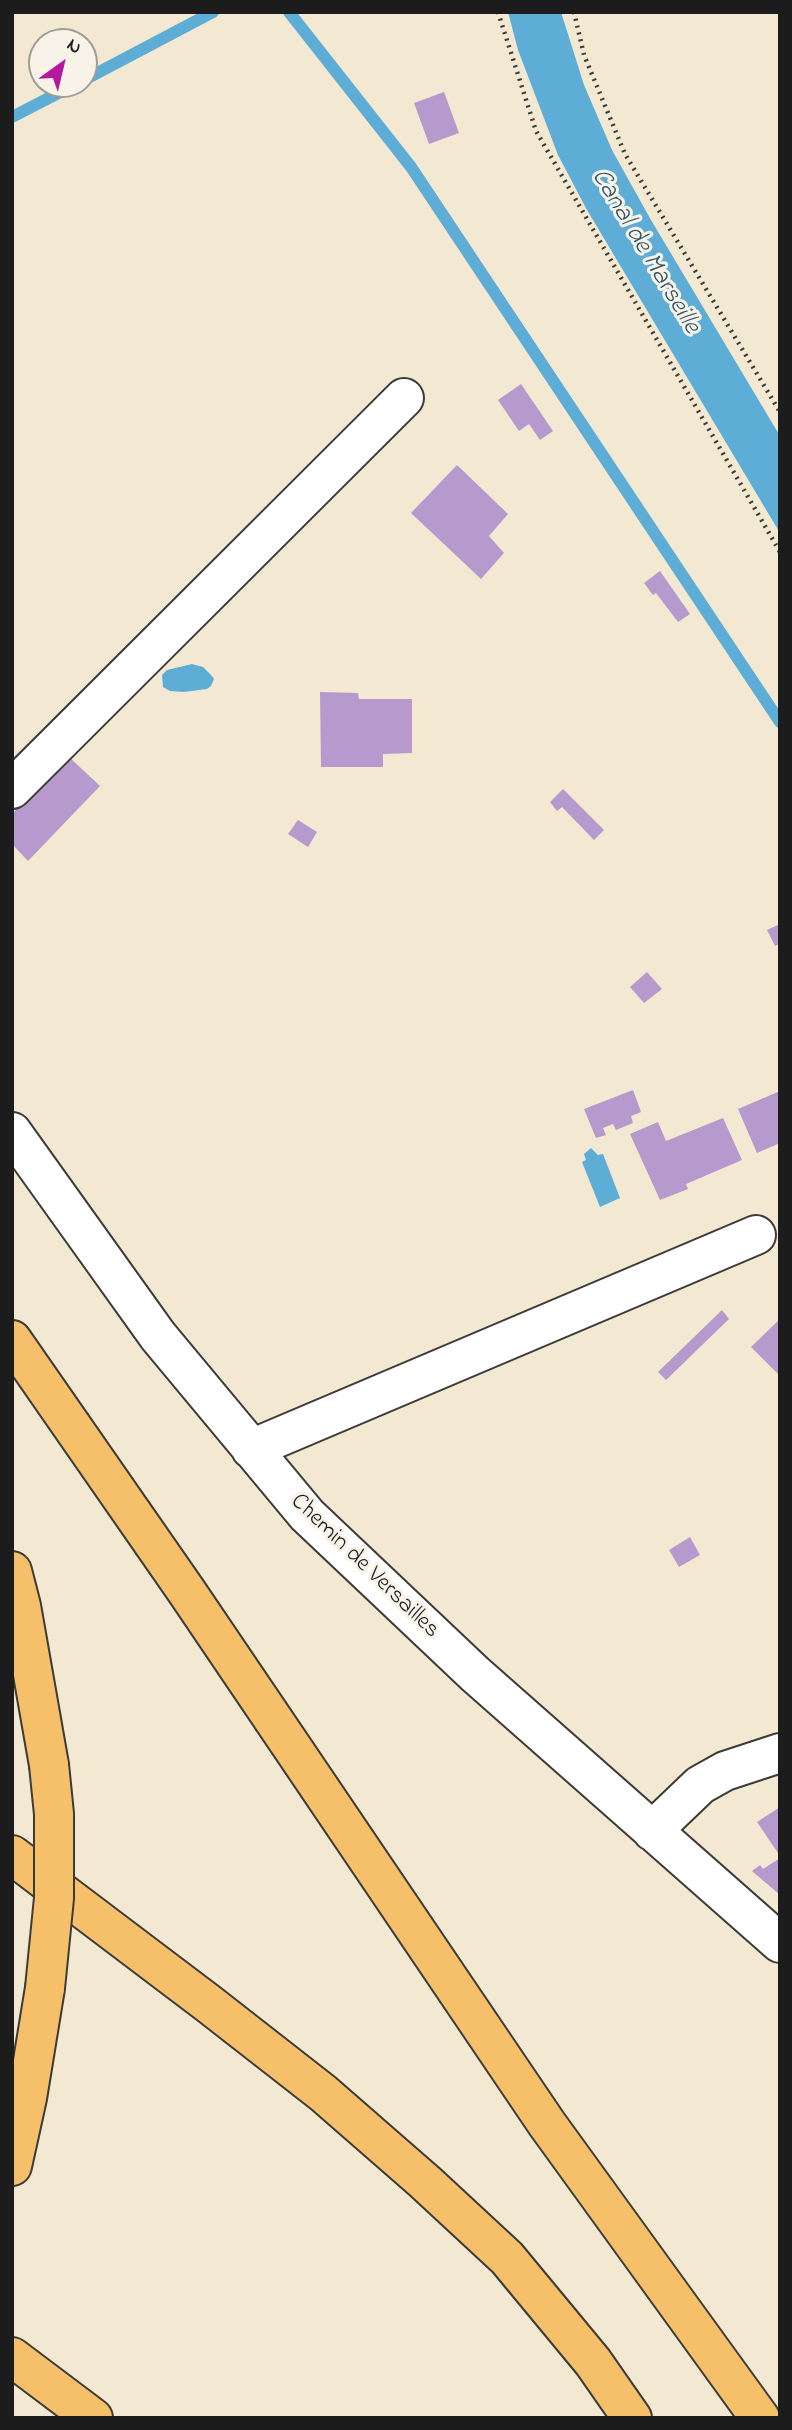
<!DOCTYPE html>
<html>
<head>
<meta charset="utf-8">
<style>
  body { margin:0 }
  #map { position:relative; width:792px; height:2430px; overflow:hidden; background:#f3e8d1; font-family:"Indie Flower",sans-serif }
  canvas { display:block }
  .frame { position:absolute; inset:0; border:14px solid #1c1c1c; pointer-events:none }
  .north { position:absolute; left:28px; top:28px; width:70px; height:70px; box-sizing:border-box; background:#f7f3e8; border:2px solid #9f9d96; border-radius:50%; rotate:34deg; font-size:19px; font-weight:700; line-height:28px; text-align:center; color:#1c1c1c }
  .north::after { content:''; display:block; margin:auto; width:24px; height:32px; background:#b5179e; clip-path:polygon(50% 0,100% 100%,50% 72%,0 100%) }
</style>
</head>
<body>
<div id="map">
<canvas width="792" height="2430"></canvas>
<div class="frame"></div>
<div class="north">N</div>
</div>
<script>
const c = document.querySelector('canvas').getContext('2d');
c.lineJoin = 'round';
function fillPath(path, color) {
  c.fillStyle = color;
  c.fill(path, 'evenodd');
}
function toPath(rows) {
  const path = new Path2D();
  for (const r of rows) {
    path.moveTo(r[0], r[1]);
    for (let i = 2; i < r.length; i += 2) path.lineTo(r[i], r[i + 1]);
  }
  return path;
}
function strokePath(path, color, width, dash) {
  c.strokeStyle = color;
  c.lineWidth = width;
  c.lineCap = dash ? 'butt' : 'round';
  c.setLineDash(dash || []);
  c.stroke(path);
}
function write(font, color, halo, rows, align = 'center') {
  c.font = font + ' "Indie Flower",sans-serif';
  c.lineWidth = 6;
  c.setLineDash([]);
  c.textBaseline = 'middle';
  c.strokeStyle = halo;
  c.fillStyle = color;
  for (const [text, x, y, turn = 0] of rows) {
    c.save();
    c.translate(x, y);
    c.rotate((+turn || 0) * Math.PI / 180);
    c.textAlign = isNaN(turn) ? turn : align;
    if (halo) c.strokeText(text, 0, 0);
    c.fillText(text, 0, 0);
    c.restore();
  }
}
fillPath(toPath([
  [508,12,561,12,584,85,612,150,651,220,780,436,780,533,587,210,558,155,518,50],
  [192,664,203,667,211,675,214,679,211,686,207,689,184,692,170,691,163,687,162,675,167,670],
  [591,1148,598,1155,603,1154,620,1198,600,1207,582,1162,586,1160,584,1154]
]), '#5dadd7');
strokePath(toPath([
  [289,12,411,167,780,722],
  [84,80,213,12],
  [12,117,76,84]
]), '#5dadd7', 12);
fillPath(toPath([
  [444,92,459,133,429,144,414,103],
  [521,384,553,431,540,440,529,424,519,431,498,400],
  [457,465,508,514,489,536,504,553,481,579,411,513],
  [660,571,690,614,678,622,656,593,653,595,644,583],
  [320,692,358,693,359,699,412,699,412,753,383,754,383,767,321,767],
  [68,756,100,786,28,861,12,844,12,814],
  [563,789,604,830,594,840,562,807,557,811,550,802],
  [298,820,317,832,308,847,288,834],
  [780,924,780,944,775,946,767,930],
  [647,972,662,989,644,1003,630,987],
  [633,1090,641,1112,631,1116,633,1123,616,1130,613,1124,603,1128,606,1135,596,1138,584,1109],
  [780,1091,780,1143,757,1153,738,1109],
  [723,1118,742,1160,686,1184,688,1189,660,1200,630,1134,658,1122,666,1141],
  [722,1310,729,1319,666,1380,658,1372],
  [780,1319,780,1376,751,1347],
  [690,1537,700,1555,679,1567,669,1550],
  [780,1807,780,1856,757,1822],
  [780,1858,780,1895,752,1871,760,1865,763,1869]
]), '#b699cd');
const minor = toPath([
  [12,789,404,398],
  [12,1132,158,1336,307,1515,475,1674,780,1943],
  [251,1449,756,1235],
  [652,1831,700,1785,725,1771,780,1753]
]);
const major = toPath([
  [12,1571,21,1606,49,1765],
  [12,2166,27,2098,45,1988]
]);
const highway = toPath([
  [12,1340,187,1592,547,2124,760,2418],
  [12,1855,209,2004,323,2093,425,2182,507,2258,593,2362,632,2418],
  [12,2357,93,2418]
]);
strokePath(minor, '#3c3b37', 42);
strokePath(major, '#3c3b37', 42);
strokePath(highway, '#3c3b37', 42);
strokePath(toPath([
  [498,12,536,131,780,552],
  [574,12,584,55,625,154,780,412]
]), '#3c3b37', 4.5, [2, 5]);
strokePath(minor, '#fff', 38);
strokePath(major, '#f6c06b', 38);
strokePath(highway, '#f6c06b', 38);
const majorBridge = toPath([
  [45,1988,54,1898,54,1814,49,1765]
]);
strokePath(majorBridge, '#3c3b37', 42, []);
strokePath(majorBridge, '#f6c06b', 38);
write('24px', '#1c1c1c', '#f7f3e8', [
  ["Chemin de Versailles",364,1567,44]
]);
write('italic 26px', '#365667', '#f7f3e8', [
  ["Canal de Marseille",644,252,59]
]);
</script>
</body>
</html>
